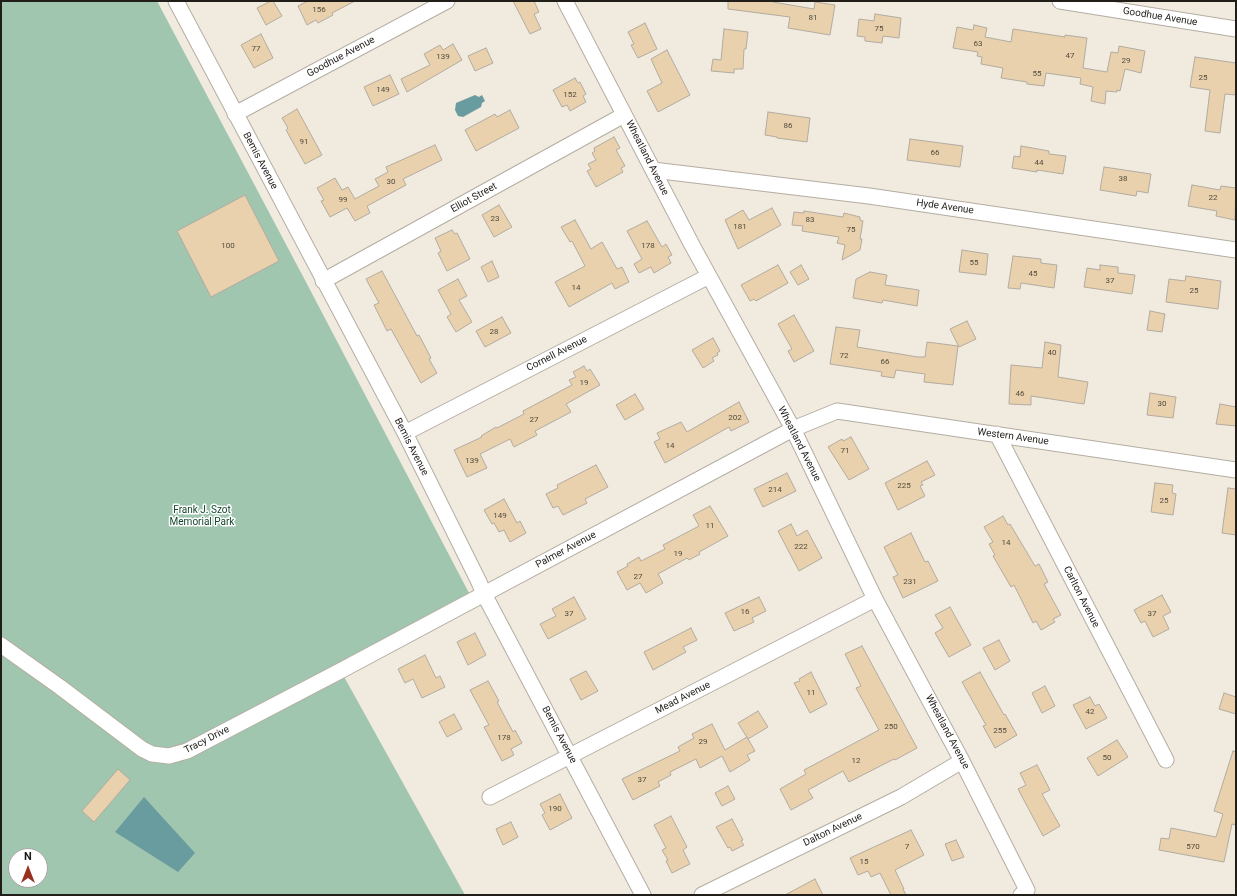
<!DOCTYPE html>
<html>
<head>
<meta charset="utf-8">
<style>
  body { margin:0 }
  #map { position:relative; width:1237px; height:896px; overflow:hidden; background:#f1eadf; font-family:Roboto,sans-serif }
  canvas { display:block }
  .frame { position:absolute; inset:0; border:2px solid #211e1a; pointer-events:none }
  .north { position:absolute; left:8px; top:848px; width:40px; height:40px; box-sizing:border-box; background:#fff; border:1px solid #a6a5a3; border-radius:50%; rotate:0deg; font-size:11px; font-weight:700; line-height:16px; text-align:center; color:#211e1a }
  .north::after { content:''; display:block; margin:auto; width:14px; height:18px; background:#992f1e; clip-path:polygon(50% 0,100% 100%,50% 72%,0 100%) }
</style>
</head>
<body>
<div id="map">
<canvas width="1237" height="896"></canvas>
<div class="frame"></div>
<div class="north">N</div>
</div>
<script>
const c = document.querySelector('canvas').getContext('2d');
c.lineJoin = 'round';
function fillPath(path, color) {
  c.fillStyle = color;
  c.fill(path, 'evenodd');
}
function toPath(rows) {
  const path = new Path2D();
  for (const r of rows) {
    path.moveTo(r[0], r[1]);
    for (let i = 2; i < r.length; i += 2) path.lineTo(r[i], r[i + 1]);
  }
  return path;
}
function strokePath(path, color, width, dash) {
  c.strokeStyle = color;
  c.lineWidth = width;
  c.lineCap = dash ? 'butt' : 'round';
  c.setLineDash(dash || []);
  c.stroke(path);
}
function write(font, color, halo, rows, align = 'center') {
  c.font = font + ' Roboto,sans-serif';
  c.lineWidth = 3;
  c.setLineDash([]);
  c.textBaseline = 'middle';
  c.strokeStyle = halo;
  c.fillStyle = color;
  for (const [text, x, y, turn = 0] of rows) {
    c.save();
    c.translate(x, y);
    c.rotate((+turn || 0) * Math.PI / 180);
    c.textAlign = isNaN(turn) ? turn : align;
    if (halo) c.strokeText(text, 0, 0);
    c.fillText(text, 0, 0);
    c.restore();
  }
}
fillPath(toPath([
  [1,1,157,1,307,284,469,593,337,664,465,895,1,895],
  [16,856,40,856,40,880,16,880]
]), '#a1c6b0');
fillPath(toPath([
  [475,95,479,97,482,95,485,101,482,103,481,107,463,117,458,116,455,110,456,103],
  [144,797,195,853,178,872,115,832]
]), '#699c9e');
const building = toPath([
  [271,1,273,1,282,16,266,25,257,8,271,1],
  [308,1,355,1,332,13,333,15,318,23,316,20,307,25,298,6,308,1],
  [513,1,534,1,539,12,534,14,541,29,530,34,513,1],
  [728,1,773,1,773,2,814,9,815,2,835,5,830,35,788,28,790,17,728,9,728,1],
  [875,14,901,18,899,38,883,36,882,43,865,41,865,37,857,36,859,19,874,21,875,14],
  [645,23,657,49,638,58,631,45,634,44,628,32,645,23],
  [974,25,987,28,985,37,1011,42,1013,29,1065,37,1065,35,1087,38,1083,68,1107,72,1111,52,1118,53,1119,46,1145,51,1141,73,1125,69,1120,91,1117,90,1117,92,1106,91,1105,104,1091,101,1093,87,1080,84,1081,78,1046,73,1044,86,1027,84,1027,82,1001,78,1003,68,981,64,982,57,977,56,978,52,953,48,957,27,973,30,974,25],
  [724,29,748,32,746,49,744,49,743,69,734,69,734,73,711,71,713,59,721,60,724,29],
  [261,34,273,58,254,68,241,45,261,34],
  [453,44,462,60,407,92,401,79,430,65,424,54,440,45,443,50,453,44],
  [486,48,493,63,475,71,468,56,486,48],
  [667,50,690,95,658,112,647,91,662,83,651,59,667,50],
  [1195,57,1236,63,1236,95,1225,94,1220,133,1205,131,1210,90,1190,87,1195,57],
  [390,75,399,94,373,106,364,87,390,75],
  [575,78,578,83,580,82,586,94,583,96,586,102,570,111,567,105,562,107,553,90,575,78],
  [297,109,322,155,305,164,286,130,288,128,282,118,297,109],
  [510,110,519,128,476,151,465,130,495,114,497,117,510,110],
  [768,112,810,118,807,142,777,138,777,137,765,135,768,112],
  [614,137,620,148,616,150,625,166,621,168,623,172,596,187,587,171,591,169,588,164,596,160,592,153,595,151,594,148,614,137],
  [910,139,963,146,960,167,907,160,910,139],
  [435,145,442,160,403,179,406,185,367,206,370,213,355,221,347,208,330,217,321,201,324,200,317,188,335,178,342,190,348,187,355,199,379,186,375,179,388,172,386,167,435,145],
  [1021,146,1049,151,1049,154,1066,156,1063,174,1037,170,1037,172,1012,168,1014,156,1020,157,1021,146],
  [1104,167,1151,174,1148,193,1137,191,1136,196,1100,190,1104,167],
  [1192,185,1220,190,1221,186,1236,188,1235,220,1216,216,1217,211,1188,206,1192,185],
  [245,195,279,261,211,297,177,231,245,195],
  [499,205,512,227,494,237,482,215,499,205],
  [772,208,781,225,738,249,725,220,743,210,749,220,772,208],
  [804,211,843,217,844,213,860,217,860,220,863,221,860,239,862,239,860,250,842,260,845,245,837,243,839,237,802,231,803,226,792,225,794,212,804,213,804,211],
  [575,220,591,249,602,242,617,269,622,267,629,282,615,289,612,283,569,307,555,282,585,266,572,241,570,242,561,227,575,220],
  [647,221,662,247,666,244,672,255,668,257,671,263,654,273,651,267,639,273,634,264,642,259,627,231,647,221],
  [452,230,455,234,457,233,470,259,447,271,438,253,441,251,435,238,452,230],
  [962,250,988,254,986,275,959,272,962,250],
  [1013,256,1041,259,1041,263,1057,265,1054,288,1021,283,1020,289,1008,288,1013,256],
  [492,261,499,277,488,282,481,267,492,261],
  [778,265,788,283,756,301,754,299,750,301,741,285,778,265],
  [801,265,809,279,798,285,790,272,801,265],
  [1100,265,1118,267,1118,273,1135,275,1132,294,1084,287,1087,268,1100,270,1100,265],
  [382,271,417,336,419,335,431,358,429,359,437,373,421,383,391,329,387,331,374,305,379,303,366,279,382,271],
  [870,272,887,275,885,285,919,290,917,306,883,300,882,303,853,298,856,279,870,272],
  [1186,276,1221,281,1218,309,1166,302,1169,279,1185,281,1186,276],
  [458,279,467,296,459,300,472,322,456,332,447,317,451,314,438,290,458,279],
  [1150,311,1165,314,1162,332,1147,330,1150,311],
  [794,315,814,351,794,362,788,351,792,349,778,324,794,315],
  [502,317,511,333,485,347,476,331,502,317],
  [967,321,976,339,959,347,950,329,967,321],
  [836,327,860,330,857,347,918,357,925,357,927,342,958,346,953,385,924,382,925,374,896,370,894,378,881,376,882,372,830,364,836,327],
  [713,338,720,351,717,353,718,355,712,358,714,361,703,368,692,350,713,338],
  [1045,342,1061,345,1058,377,1088,382,1084,404,1031,396,1031,405,1009,404,1011,365,1042,368,1045,342],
  [584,366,587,371,590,369,600,385,566,404,571,412,535,431,537,435,514,447,510,439,480,454,487,468,467,477,454,450,482,437,481,436,496,427,497,428,524,414,523,411,572,385,569,380,576,377,573,372,584,366],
  [1150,393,1176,397,1173,418,1147,415,1150,393],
  [635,394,644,409,625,420,616,405,635,394],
  [739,402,749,422,731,431,729,427,665,463,654,442,660,439,657,433,681,422,687,432,739,402],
  [1220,404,1236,407,1236,426,1216,424,1220,404],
  [851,437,869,469,849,480,828,447,842,439,843,441,851,437],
  [927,461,935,475,921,482,923,485,920,486,925,496,898,510,885,483,927,461],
  [596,465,608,487,585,499,587,503,563,515,558,506,553,508,546,494,558,488,557,485,596,465],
  [787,473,796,491,763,507,754,489,787,473],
  [1155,483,1173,485,1172,493,1176,494,1173,515,1151,512,1155,483],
  [1228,488,1236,489,1236,535,1222,533,1228,488],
  [504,499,517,523,520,521,526,533,510,542,504,530,499,532,494,523,492,524,484,510,504,499],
  [710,506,728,536,699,552,700,554,689,560,687,558,658,574,663,583,646,593,640,583,627,590,617,572,628,566,627,564,639,557,641,561,665,549,663,545,699,526,693,515,710,506],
  [1003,516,1008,525,1010,524,1035,566,1039,564,1048,582,1044,584,1061,615,1053,619,1055,622,1041,630,1036,621,1033,623,1014,585,1011,587,993,556,995,555,989,544,993,542,984,527,1003,516],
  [791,524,797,536,807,530,822,558,799,571,778,531,791,524],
  [911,533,925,562,928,561,938,581,903,598,893,577,898,575,884,547,911,533],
  [1162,595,1171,612,1163,616,1169,629,1153,637,1145,621,1141,623,1134,610,1162,595],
  [574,597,586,619,548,639,540,624,556,616,552,609,574,597],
  [759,597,766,611,752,618,754,622,734,631,725,613,759,597],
  [950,607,971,645,949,657,935,633,943,628,935,615,950,607],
  [691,628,697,640,683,647,686,652,653,670,644,652,691,628],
  [475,633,486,655,468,665,457,642,475,633],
  [999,640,1010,661,995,670,983,648,999,640],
  [862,646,917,748,895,760,894,759,849,782,843,771,808,790,813,798,791,810,780,789,806,774,804,770,879,730,856,688,861,686,845,654,862,646],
  [425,655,436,678,440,676,445,687,422,698,413,679,405,683,398,669,425,655],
  [586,671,598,691,581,700,570,679,586,671],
  [811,672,827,704,810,713,794,683,800,681,799,679,811,672],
  [980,672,1004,715,1005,714,1017,735,995,748,983,726,986,725,962,682,980,672],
  [488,681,499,701,497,702,513,732,515,730,522,743,511,749,514,755,502,761,484,727,489,725,470,690,488,681],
  [1045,686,1055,706,1042,713,1032,693,1045,686],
  [1224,693,1236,697,1236,714,1219,709,1224,693],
  [1090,697,1095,706,1099,704,1107,718,1086,729,1073,705,1090,697],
  [758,711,768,727,748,739,738,723,758,711],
  [454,714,462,729,447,737,439,722,454,714],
  [712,724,725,750,747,737,755,751,747,755,750,760,730,772,722,756,700,768,696,759,670,772,671,775,658,782,660,786,633,800,622,779,680,751,678,747,694,738,692,734,712,724],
  [1117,740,1128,757,1098,776,1087,758,1117,740],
  [1233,751,1236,752,1236,825,1232,824,1224,862,1159,850,1161,838,1169,839,1171,828,1216,837,1223,814,1214,811,1233,751],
  [1037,765,1050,790,1042,794,1060,826,1043,836,1018,789,1026,785,1020,773,1037,765],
  [118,769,130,780,94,822,82,811,118,769],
  [728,786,735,799,722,806,715,793,728,786],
  [560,794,572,818,550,830,542,815,545,813,540,804,560,794],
  [671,816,687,847,683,850,690,864,672,873,666,861,668,860,662,850,666,848,654,825,671,816],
  [732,819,743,840,741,841,744,845,732,851,730,847,728,848,716,827,732,819],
  [511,822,518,837,503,845,496,829,511,822],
  [911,830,924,855,895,870,904,889,903,889,906,895,891,895,880,873,871,877,868,871,858,875,850,858,911,830],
  [956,840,964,857,952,861,945,844,956,840],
  [815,879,823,895,785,895,815,879]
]);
fillPath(building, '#e8d1ac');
strokePath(building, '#b2aba0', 1);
const street = toPath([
  [176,1,405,433,479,582,484,594,643,895],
  [565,1,692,245,793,429,875,599,962,761,1027,890,1021,895],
  [1060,1,1236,29],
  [235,114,447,1],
  [653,170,869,196,1236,250],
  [323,281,624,115],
  [405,433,709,276],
  [997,434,1166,760],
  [1,645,60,687,142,749,152,754,169,756,187,751,340,671,793,429,837,411,1236,470],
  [490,797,875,599],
  [702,895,901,797,962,761]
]);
strokePath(street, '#b4ada2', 17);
strokePath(street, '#fff', 15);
write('8px', '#534b3e', null, [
  ["156",319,10],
  ["81",813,18],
  ["75",879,29],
  ["63",978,44],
  ["77",256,49],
  ["47",1070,56],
  ["139",443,57],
  ["29",1126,61],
  ["55",1037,74],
  ["25",1203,78],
  ["149",383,90],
  ["152",570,95],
  ["86",788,126],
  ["91",304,142],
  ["66",935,153],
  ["44",1039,163],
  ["38",1123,179],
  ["30",391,182],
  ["22",1213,198],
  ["99",343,200],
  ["23",495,219],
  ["83",810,220],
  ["181",740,227],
  ["75",851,230],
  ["100",228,246],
  ["178",648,246],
  ["55",974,263],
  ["45",1033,274],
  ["37",1110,281],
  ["14",576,288],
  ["25",1194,291],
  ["28",494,332],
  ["40",1052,353],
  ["72",844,356],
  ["66",885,362],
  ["19",584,383],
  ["46",1020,394],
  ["30",1162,404],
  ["202",735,418],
  ["27",534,420],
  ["14",670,446],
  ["71",845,451],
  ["139",472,461],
  ["225",904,486],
  ["214",775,490],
  ["25",1164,501],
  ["149",500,516],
  ["11",710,526],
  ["14",1006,543],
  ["222",801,547],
  ["19",678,554],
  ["27",638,577],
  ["231",910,582],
  ["16",745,612],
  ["37",569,614],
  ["37",1152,614],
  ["11",811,693],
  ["42",1090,712],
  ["250",891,727],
  ["255",1000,731],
  ["178",504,738],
  ["29",703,742],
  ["50",1107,758],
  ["12",856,761],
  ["37",642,780],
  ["190",555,809],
  ["7",907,847],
  ["570",1193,847],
  ["15",864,862]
]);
write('10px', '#211e1a', '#fff', [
  ["Goodhue Avenue",1160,17,9],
  ["Goodhue Avenue",341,57,-28],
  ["Wheatland Avenue",647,158,63],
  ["Bemis Avenue",260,161,62],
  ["Elliot Street",474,198,-29],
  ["Hyde Avenue",945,207,8],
  ["Cornell Avenue",557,354,-27],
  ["Western Avenue",1013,437,8],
  ["Wheatland Avenue",799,444,63],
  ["Bemis Avenue",411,447,63],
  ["Palmer Avenue",566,550,-28],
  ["Carlton Avenue",1081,597,63],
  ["Mead Avenue",683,698,-27],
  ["Wheatland Avenue",947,732,62],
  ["Bemis Avenue",559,735,62],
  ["Tracy Drive",207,740,-27],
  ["Dalton Avenue",833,830,-26]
]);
write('10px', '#12452d', '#fff', [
  ["Frank J. Szot",202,510],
  ["Memorial Park",202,522]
]);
</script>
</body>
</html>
